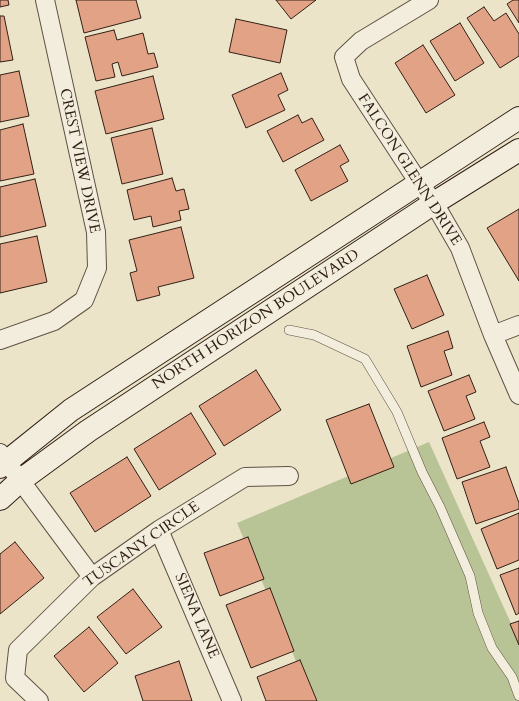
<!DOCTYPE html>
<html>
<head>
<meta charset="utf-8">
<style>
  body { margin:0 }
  canvas { display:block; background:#ebe4c9 }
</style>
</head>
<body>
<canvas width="519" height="701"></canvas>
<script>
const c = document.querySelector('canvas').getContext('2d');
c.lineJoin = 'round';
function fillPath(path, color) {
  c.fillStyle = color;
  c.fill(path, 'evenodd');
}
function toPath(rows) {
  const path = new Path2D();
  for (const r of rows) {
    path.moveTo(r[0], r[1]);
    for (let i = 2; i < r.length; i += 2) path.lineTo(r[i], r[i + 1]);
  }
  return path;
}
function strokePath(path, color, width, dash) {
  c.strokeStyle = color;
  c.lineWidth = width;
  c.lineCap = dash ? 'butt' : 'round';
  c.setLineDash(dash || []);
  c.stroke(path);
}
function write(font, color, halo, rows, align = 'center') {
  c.font = font + ' Cardo,serif';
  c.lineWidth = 3;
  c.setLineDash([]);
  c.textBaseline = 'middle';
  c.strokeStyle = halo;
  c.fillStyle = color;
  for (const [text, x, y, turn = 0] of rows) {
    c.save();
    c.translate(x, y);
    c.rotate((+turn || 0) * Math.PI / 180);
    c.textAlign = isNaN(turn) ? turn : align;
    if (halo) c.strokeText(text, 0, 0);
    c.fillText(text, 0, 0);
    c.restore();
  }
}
fillPath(toPath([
  [429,442,519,641,519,701,313,701,237,523]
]), '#b8c496');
const building = toPath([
  [0,0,8,0,9,5,0,7,0,0],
  [76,0,136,0,141,18,84,33,76,0],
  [276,0,316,0,291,19,276,0],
  [513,0,519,0,519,23,507,4,513,0],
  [484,7,494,21,506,13,519,34,519,56,500,68,467,18,484,7],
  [0,16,4,16,13,60,0,62,0,16],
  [236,19,287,30,280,63,229,52,236,19],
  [460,23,484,63,455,81,430,41,460,23],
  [114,30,117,40,143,33,148,54,154,53,158,67,122,76,118,62,112,64,115,77,96,81,85,37,114,30],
  [423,45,455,95,426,113,395,63,423,45],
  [19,71,29,116,0,122,0,75,19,71],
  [281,73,288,90,278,95,285,110,246,128,232,95,281,73],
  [153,76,164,119,106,134,95,91,153,76],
  [298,115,302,123,312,118,324,140,283,162,267,131,298,115],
  [23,124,34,174,0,181,0,130,23,124],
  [152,128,163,174,122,184,111,138,152,128],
  [340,145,349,161,340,166,348,181,311,201,295,170,340,145],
  [172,178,176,191,184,189,189,209,179,211,181,220,153,227,151,216,134,220,127,190,172,178],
  [35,179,46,226,0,237,0,187,35,179],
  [519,209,519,281,487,228,519,209],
  [181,227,194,278,158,287,160,295,137,301,130,273,137,271,129,240,181,227],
  [37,236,47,282,0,293,0,244,37,236],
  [427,275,444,315,412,329,394,289,427,275],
  [448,331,453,348,444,351,452,375,421,387,407,346,448,331],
  [256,370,281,410,224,446,199,406,256,370],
  [469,375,476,392,466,396,475,419,444,431,428,391,469,375],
  [369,404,394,467,351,484,326,420,369,404],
  [191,413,216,454,159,490,134,449,191,413],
  [484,422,490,437,480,441,490,467,457,479,442,438,484,422],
  [127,457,151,496,95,532,70,493,127,457],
  [506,467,519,503,519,509,476,524,462,482,506,467],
  [519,513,519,560,497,569,481,529,519,513],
  [248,537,264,579,220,596,204,553,248,537],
  [15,542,44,578,0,614,0,554,15,542],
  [519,568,519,613,516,615,500,575,519,568],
  [270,588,294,651,251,668,226,605,270,588],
  [133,589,162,627,126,654,97,617,133,589],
  [519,621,519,645,510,624,519,621],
  [89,627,118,663,84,692,54,656,89,627],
  [300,660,317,701,266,701,257,677,300,660],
  [179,661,192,701,143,701,135,676,179,661]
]);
fillPath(building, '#e2a285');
strokePath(building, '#322016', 1);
const lane = toPath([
  [289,330,314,335,365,359,397,412,422,472,440,507,470,576,478,613,492,648,512,677,519,696]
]);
const street = toPath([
  [429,0,361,41,344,57,351,79,419,183,434,203,460,248,493,335,519,395],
  [493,335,519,325],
  [0,340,54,321,84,300,97,268,96,232,45,0],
  [0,453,92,577],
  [159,530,232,701],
  [39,701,15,678,18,650,92,577,159,530,245,477,289,476]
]);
const secondary = toPath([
  [0,467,71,410,519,118],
  [0,499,21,480,88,431,434,203,519,150]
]);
strokePath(lane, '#605143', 10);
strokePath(street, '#605143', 20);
strokePath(secondary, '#322016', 24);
strokePath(lane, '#f2eddc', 9);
strokePath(street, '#f2eddc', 18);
strokePath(secondary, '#f2eddc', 22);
write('15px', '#322016', '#f2eddc', [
  ["CREST VIEW DRIVE",79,161,78],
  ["FALCON GLENN DRIVE",409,170,57],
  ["NORTH HORIZON BOULEVARD",256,320,-33],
  ["TUSCANY CIRCLE",142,545,-35],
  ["SIENA LANE",196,616,67]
]);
</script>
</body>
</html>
